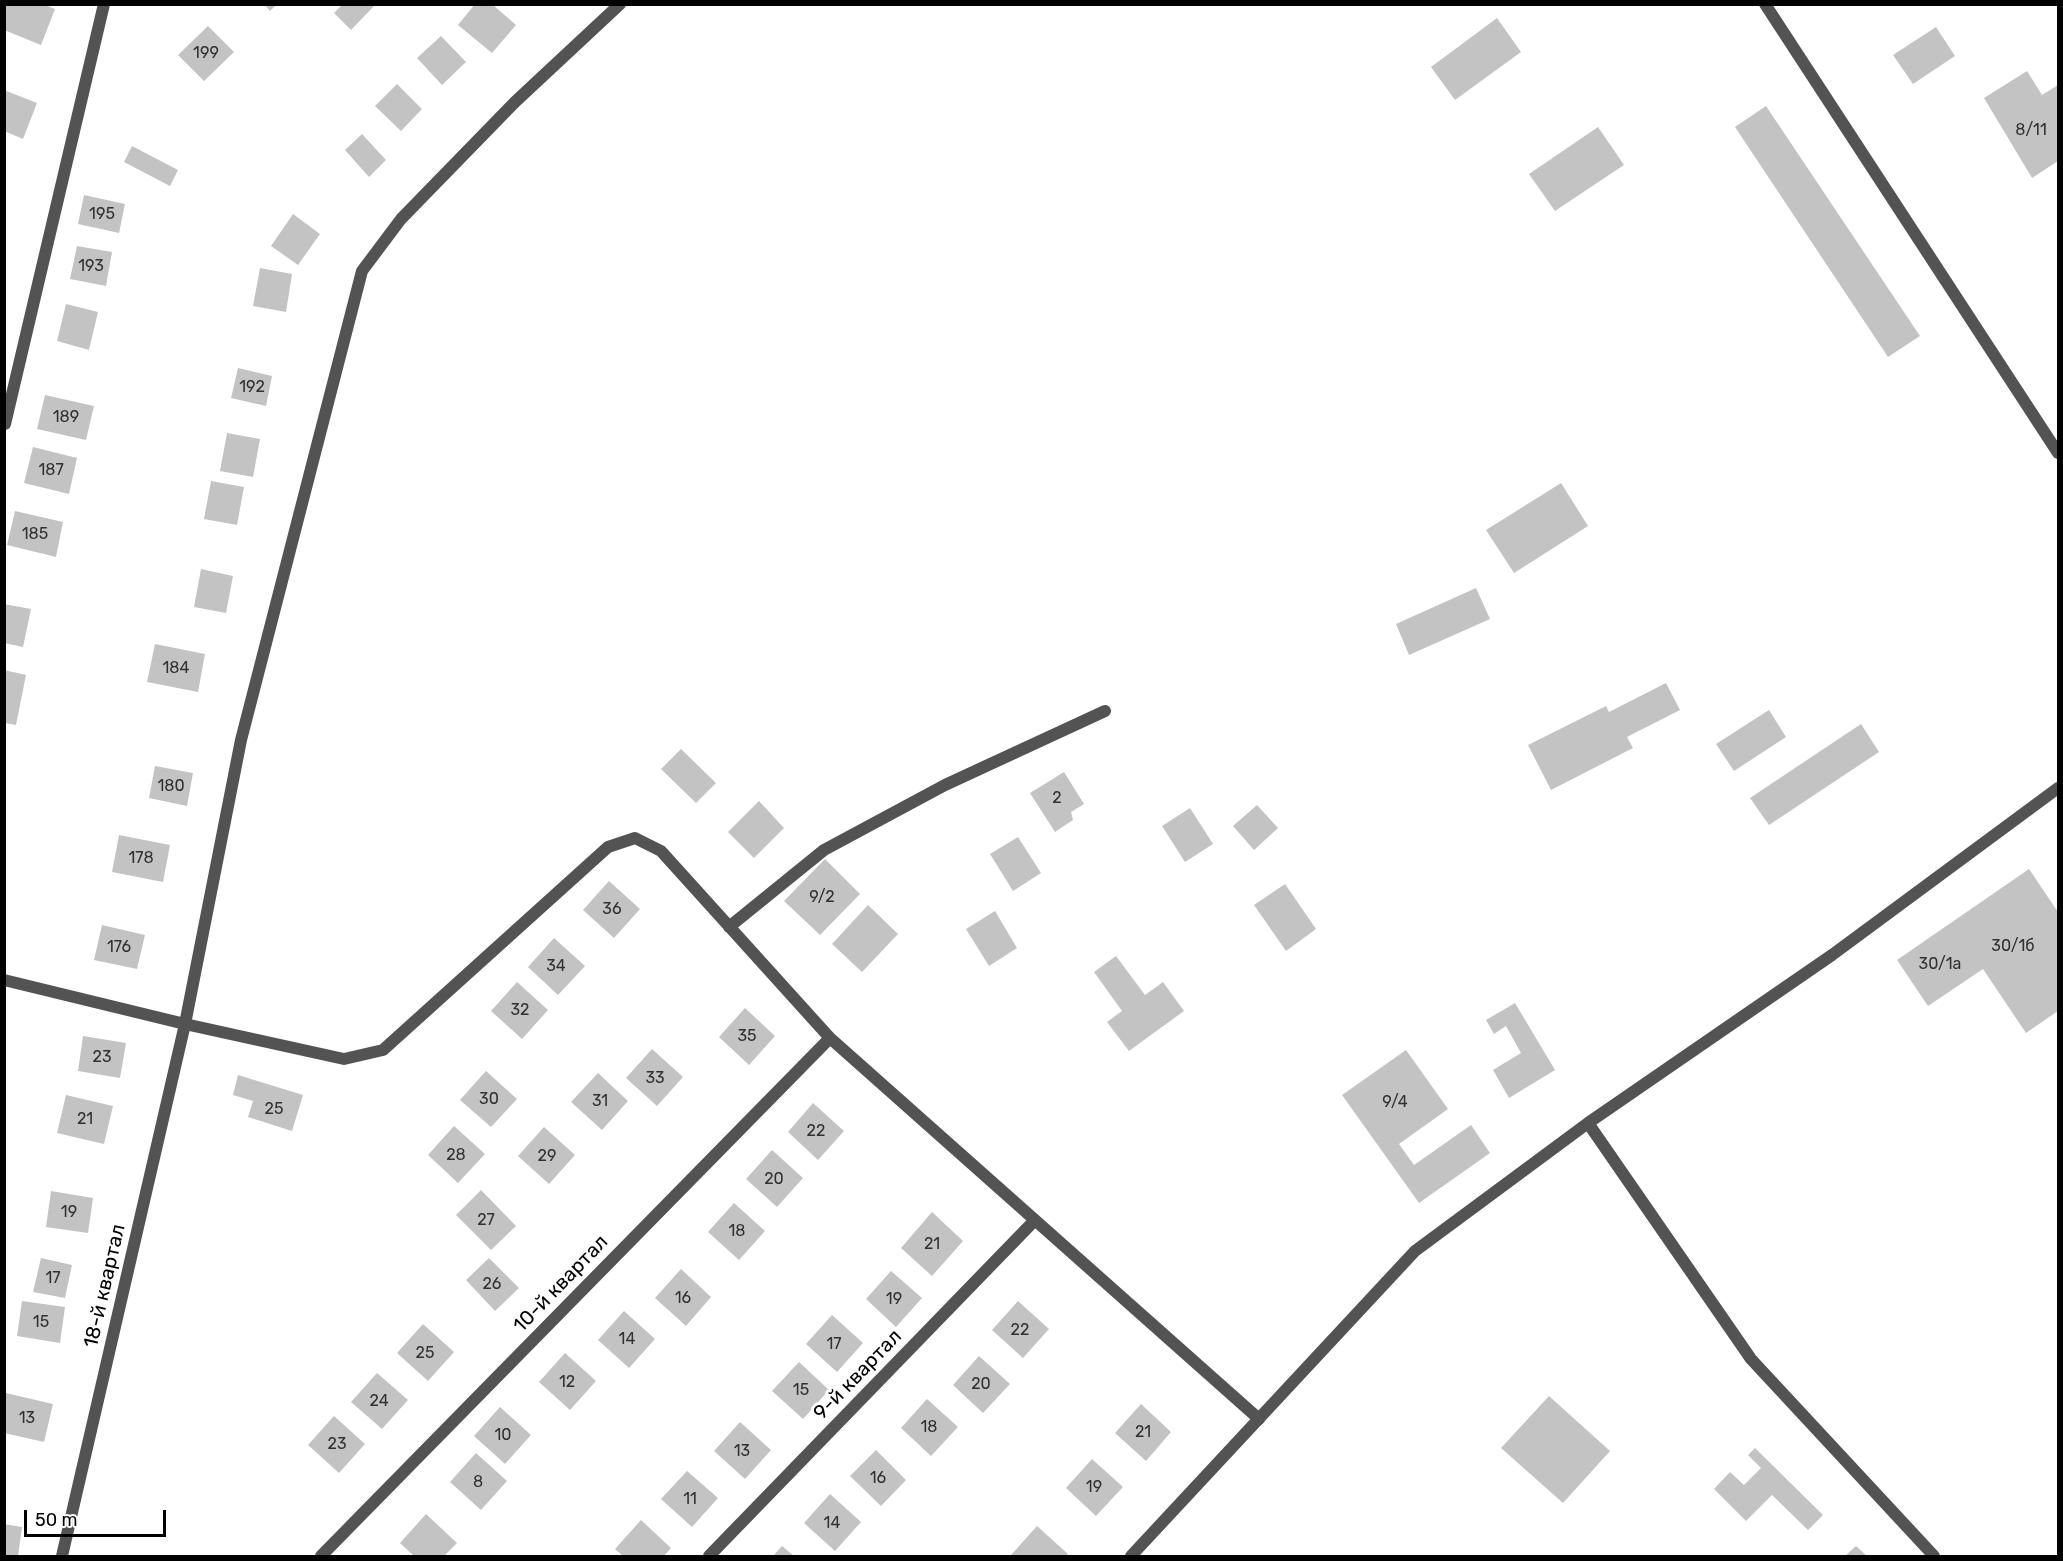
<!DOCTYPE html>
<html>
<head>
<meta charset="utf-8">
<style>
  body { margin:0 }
  #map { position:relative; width:2063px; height:1561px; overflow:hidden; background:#fff; font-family:Rubik,sans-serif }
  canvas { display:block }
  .frame { position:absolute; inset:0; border:6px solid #000; pointer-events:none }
  .scale { position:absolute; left:24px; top:1510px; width:142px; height:27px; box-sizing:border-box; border:3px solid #000; border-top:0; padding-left:8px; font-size:18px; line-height:21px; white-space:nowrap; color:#000; -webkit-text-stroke:4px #fff; paint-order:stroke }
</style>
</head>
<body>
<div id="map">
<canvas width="2063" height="1561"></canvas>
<div class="frame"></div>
<div class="scale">50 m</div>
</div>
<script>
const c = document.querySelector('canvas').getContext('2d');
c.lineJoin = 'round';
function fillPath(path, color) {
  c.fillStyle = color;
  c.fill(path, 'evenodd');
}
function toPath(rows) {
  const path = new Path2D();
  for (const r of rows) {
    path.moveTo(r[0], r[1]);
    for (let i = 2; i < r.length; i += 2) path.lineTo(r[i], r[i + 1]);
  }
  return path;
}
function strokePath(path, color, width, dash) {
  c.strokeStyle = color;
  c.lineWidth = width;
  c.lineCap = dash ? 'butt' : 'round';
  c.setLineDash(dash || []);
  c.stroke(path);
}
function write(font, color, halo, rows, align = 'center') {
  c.font = font + ' Rubik,sans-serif';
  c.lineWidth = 6;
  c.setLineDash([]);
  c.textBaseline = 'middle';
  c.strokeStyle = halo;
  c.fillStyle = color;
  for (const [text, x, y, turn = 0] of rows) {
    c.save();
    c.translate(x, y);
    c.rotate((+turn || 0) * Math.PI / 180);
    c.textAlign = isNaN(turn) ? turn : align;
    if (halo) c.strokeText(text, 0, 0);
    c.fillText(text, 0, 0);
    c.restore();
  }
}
fillPath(toPath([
  [4,4,43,4,55,9,41,45,4,30],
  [264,4,277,4,270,11],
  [343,4,376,4,351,30,334,13],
  [475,4,492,4,516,25,492,53,458,25],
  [1497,18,1521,52,1455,100,1431,67],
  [208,26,234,52,204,81,178,55],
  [1936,27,1955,56,1913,84,1893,55],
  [441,36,466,62,442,85,417,58],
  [2027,71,2042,95,2058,85,2058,161,2032,178,1984,98],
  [397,84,422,109,401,131,375,106],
  [4,90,37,103,23,139,4,131],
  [1766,106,1920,336,1888,357,1735,127],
  [1598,127,1624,165,1555,211,1529,174],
  [362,134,386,160,369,177,345,150],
  [132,146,178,170,170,186,124,162],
  [84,195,125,204,119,233,78,224],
  [293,214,320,234,298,265,271,246],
  [77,246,112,252,106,286,70,279],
  [260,268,292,274,286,312,253,306],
  [66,304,98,312,89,350,57,341],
  [238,368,272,376,266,406,231,398],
  [45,395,94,406,86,440,37,429],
  [227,433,260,439,253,477,220,471],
  [33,447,77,458,69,494,24,483],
  [211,481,244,487,237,525,204,519],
  [1561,483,1588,526,1514,573,1486,530],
  [15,511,63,522,56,557,7,545],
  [201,569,233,576,226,613,194,607],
  [1476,588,1490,619,1409,655,1396,624],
  [4,604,31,609,23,647,4,643],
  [155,644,205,654,198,692,147,682],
  [4,670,26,675,16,725,4,723],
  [1666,683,1680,710,1627,737,1633,748,1551,790,1528,745,1606,706,1609,712],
  [1769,710,1786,737,1734,771,1716,744],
  [1861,724,1879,752,1769,825,1750,798],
  [681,749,716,783,696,803,661,769],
  [155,766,193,773,187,806,149,798],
  [1064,772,1084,804,1071,812,1073,820,1055,832,1030,793],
  [759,801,784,828,754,858,728,832],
  [1257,805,1278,828,1254,850,1233,826],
  [1190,808,1213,844,1185,862,1162,826],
  [119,835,170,845,163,882,112,872],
  [1018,837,1041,873,1013,891,990,854],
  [825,859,860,894,820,935,784,901],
  [2029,869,2058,912,2058,1011,2026,1033,1983,969,1928,1006,1897,960],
  [609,881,640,909,614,938,583,910],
  [1285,884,1316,929,1286,951,1254,905],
  [868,905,898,934,862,972,832,944],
  [995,911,1017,948,989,966,966,929],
  [102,925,145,935,137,969,94,960],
  [554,938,585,966,558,995,528,967],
  [1116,956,1145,995,1163,982,1184,1011,1129,1051,1107,1022,1122,1011,1094,972],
  [517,982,548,1010,522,1039,491,1011],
  [1515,1003,1555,1070,1509,1098,1493,1070,1521,1053,1506,1026,1494,1034,1486,1020],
  [745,1008,775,1036,749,1065,719,1037],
  [83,1036,126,1043,120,1078,78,1071],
  [652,1049,683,1077,657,1106,626,1078],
  [1406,1050,1448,1109,1399,1144,1414,1165,1471,1125,1490,1153,1419,1203,1342,1095],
  [486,1071,517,1099,491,1127,460,1100],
  [598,1073,628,1101,602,1130,571,1102],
  [238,1075,303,1095,292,1131,248,1117,253,1101,233,1095],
  [66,1095,113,1106,104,1144,57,1133],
  [813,1103,844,1131,818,1160,788,1132],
  [454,1126,485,1154,458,1183,428,1155],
  [544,1127,575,1155,549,1184,518,1156],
  [772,1150,803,1178,777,1207,746,1179],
  [481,1190,516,1226,491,1250,456,1215],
  [51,1191,93,1198,88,1233,46,1227],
  [734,1203,765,1231,739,1260,708,1232],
  [932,1212,963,1241,932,1276,901,1248],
  [41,1258,72,1265,65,1298,33,1292],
  [489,1258,519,1288,495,1311,466,1280],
  [681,1269,711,1297,686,1326,655,1298],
  [891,1271,922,1298,896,1327,866,1299],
  [22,1301,65,1307,60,1343,17,1336],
  [1018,1301,1049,1329,1023,1358,992,1330],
  [624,1311,655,1339,629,1368,598,1340],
  [832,1315,863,1343,837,1372,806,1344],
  [423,1324,454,1352,428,1381,397,1353],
  [565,1353,596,1381,570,1410,539,1382],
  [979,1356,1010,1384,983,1413,953,1385],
  [799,1362,829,1390,803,1419,772,1391],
  [377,1373,408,1400,382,1429,351,1402],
  [6,1393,53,1404,44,1442,4,1433],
  [1549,1396,1610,1451,1563,1503,1501,1448],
  [927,1399,958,1427,931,1456,901,1428],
  [1141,1404,1171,1432,1146,1461,1115,1433],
  [500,1407,531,1435,505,1464,474,1436],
  [334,1416,365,1444,339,1473,308,1445],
  [740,1422,771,1450,745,1479,714,1451],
  [1755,1448,1823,1515,1808,1530,1772,1495,1746,1521,1714,1489,1730,1472,1744,1485,1761,1468,1748,1455],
  [876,1450,906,1480,881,1506,850,1476],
  [476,1453,507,1481,481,1510,450,1482],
  [1092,1459,1123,1487,1096,1516,1066,1488],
  [687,1471,718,1498,692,1527,661,1499],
  [830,1494,861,1522,835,1551,804,1523],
  [426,1514,457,1543,444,1556,414,1556,400,1543],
  [641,1520,671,1548,664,1556,623,1556,615,1549],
  [4,1524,22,1527,18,1556,4,1556],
  [1037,1526,1068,1554,1065,1556,1013,1556,1011,1555],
  [782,1546,794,1556,773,1556],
  [1856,1546,1867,1556,1845,1556]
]), '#c3c3c3');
strokePath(toPath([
  [5,424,104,4],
  [729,927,824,850,945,785,1105,711],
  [4,980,185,1024,344,1059,383,1050,608,847,635,838,661,851,830,1038,1259,1419],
  [62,1556,185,1024,241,740,362,271,401,219,515,102,620,4],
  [321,1556,830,1038],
  [709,1556,1035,1220]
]), '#535353', 12);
strokePath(toPath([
  [1765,4,2058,453],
  [1588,1123,1751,1359,1934,1556],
  [1131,1556,1415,1251,1588,1123,1832,955,2058,788]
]), '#535353', 12);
write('16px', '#313131', null, [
  ["199",206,53],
  ["8/11",2031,130],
  ["195",102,214],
  ["193",91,266],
  ["192",252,387],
  ["189",66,417],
  ["187",51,470],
  ["185",35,534],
  ["184",176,668],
  ["180",171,786],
  ["2",1057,798],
  ["178",141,858],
  ["9/2",822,897],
  ["36",612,909],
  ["30/1б",2013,946],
  ["176",119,947],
  ["30/1а",1940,964],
  ["34",556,966],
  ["32",520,1010],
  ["35",747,1036],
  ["23",102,1057],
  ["33",655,1078],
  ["30",489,1099],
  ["31",600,1101],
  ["9/4",1395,1102],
  ["25",274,1109],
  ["21",85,1119],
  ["22",816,1131],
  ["28",456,1155],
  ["29",547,1156],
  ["20",774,1179],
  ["19",69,1212],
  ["27",486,1220],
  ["18",737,1231],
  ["21",932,1244],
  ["17",53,1278],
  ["26",492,1284],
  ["16",683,1298],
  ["19",894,1299],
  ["15",41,1322],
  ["22",1020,1330],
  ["14",627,1339],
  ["17",834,1344],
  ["25",425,1353],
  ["12",567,1382],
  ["20",981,1384],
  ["15",801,1390],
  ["24",379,1401],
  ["13",27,1418],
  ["18",929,1427],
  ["21",1143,1432],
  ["10",503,1435],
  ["23",337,1444],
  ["13",742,1451],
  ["16",878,1478],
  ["8",478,1482],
  ["19",1094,1487],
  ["11",690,1499],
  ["14",832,1523]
]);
write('20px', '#000', '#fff', [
  ["10-й квартал",561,1284,-46],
  ["18-й квартал",105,1286,-77],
  ["9-й квартал",858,1375,-46]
]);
</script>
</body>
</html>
